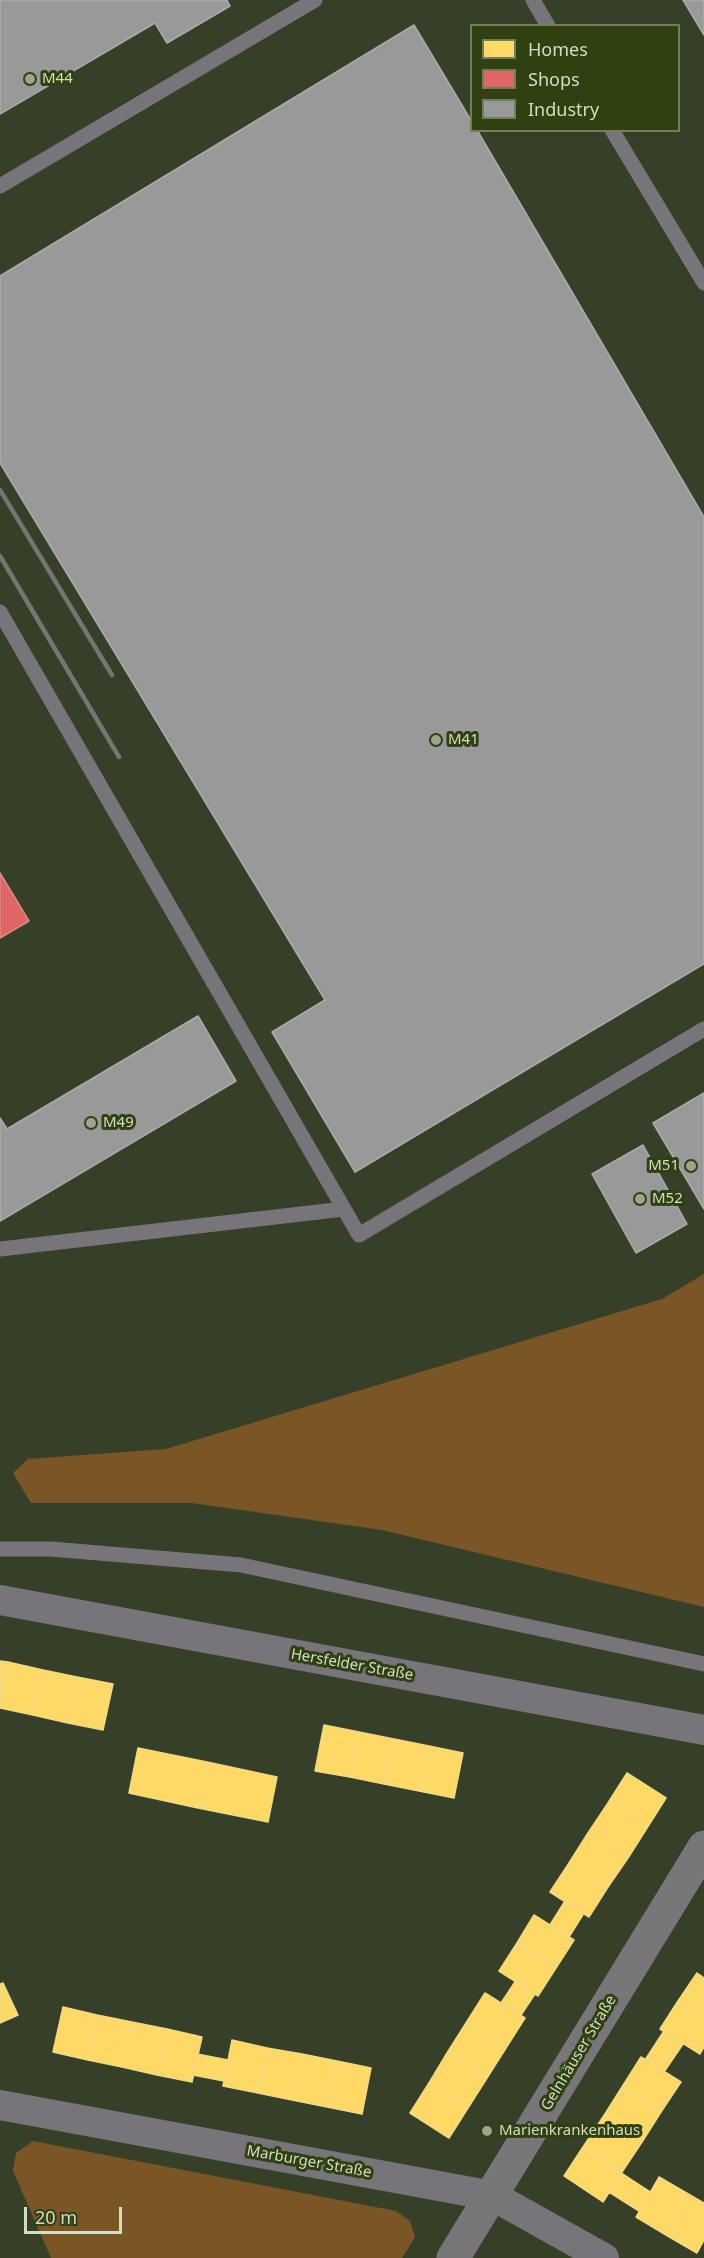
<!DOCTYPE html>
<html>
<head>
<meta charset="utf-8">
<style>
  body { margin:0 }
  #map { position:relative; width:704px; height:2258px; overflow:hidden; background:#364028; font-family:"Noto Sans",sans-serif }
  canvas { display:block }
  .legend { position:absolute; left:470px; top:24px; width:210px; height:108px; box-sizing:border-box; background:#2f4011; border:2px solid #707f59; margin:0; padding:8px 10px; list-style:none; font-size:18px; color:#d2ddc4 }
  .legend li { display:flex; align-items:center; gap:12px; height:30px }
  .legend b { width:30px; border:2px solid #707f59 }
  .scale { position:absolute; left:24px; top:2207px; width:98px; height:27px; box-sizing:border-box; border:3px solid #d2ddc4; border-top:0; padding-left:8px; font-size:18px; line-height:21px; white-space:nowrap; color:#d2ddc4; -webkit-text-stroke:4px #2f4011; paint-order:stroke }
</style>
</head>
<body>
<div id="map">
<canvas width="704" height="2258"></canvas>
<ul class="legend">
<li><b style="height:16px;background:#ffd966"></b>Homes</li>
<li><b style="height:16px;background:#e06666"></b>Shops</li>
<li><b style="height:16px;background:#999"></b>Industry</li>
</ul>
<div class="scale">20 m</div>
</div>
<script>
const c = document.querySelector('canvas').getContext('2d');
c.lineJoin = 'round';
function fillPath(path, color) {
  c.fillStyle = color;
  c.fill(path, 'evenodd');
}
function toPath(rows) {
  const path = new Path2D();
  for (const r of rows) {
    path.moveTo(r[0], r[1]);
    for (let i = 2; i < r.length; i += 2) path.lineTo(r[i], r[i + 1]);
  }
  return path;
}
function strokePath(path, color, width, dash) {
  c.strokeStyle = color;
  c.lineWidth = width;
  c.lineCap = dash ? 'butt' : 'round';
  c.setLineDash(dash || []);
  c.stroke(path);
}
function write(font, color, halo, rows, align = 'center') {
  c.font = font + ' "Noto Sans",sans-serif';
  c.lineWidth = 6;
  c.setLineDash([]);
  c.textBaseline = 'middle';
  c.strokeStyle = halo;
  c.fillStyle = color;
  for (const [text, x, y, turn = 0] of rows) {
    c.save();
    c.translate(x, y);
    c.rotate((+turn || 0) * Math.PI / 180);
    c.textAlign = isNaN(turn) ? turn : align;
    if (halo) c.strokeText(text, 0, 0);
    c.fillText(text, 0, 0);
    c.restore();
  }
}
fillPath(toPath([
  [704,1274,704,1607,382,1530,192,1503,31,1503,13,1473,28,1459,166,1449,662,1299],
  [33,2141,396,2211,410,2221,415,2237,402,2258,51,2258,13,2171,16,2153]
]), '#7a5627');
const homes = toPath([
  [0,1661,8,1662,0,1702,0,1661],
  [8,1662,43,1670,33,1715,0,1708,8,1662],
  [43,1670,77,1677,68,1723,33,1715,43,1670],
  [77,1677,113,1684,103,1730,68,1723,77,1677],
  [324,1725,359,1732,350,1777,315,1771,324,1725],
  [359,1732,394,1739,384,1784,350,1777,359,1732],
  [394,1739,429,1746,419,1791,384,1784,394,1739],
  [429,1746,463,1753,454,1798,419,1791,429,1746],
  [138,1748,207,1762,198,1808,129,1793,138,1748],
  [207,1762,277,1777,268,1822,198,1808,207,1762],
  [627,1773,666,1798,647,1828,608,1803,627,1773],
  [608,1803,647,1828,628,1858,588,1833,608,1803],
  [588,1833,628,1858,608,1887,569,1863,588,1833],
  [569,1863,608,1887,589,1917,550,1892,569,1863],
  [565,1901,584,1913,569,1937,550,1925,565,1901],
  [534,1915,574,1940,556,1968,517,1943,534,1915],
  [517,1943,556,1968,538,1996,499,1971,517,1943],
  [697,1973,704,1978,704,2017,678,2001,697,1973],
  [515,1982,535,1994,521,2015,501,2003,515,1982],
  [3,1983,18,2015,0,2023,0,1984,3,1983],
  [485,1993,525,2018,506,2048,466,2023,485,1993],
  [678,2001,704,2017,704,2047,700,2054,660,2029,678,2001],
  [63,2007,97,2015,88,2060,53,2052,63,2007],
  [97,2015,132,2022,122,2067,88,2060,97,2015],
  [132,2022,167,2029,157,2075,122,2067,132,2022],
  [466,2023,506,2048,487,2078,447,2053,466,2023],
  [167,2029,202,2037,192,2082,157,2075,167,2029],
  [664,2031,683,2044,664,2072,645,2060,664,2031],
  [232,2040,267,2048,258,2093,223,2086,232,2040],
  [267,2048,302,2054,292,2100,258,2093,267,2048],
  [447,2053,487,2078,468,2108,429,2083,447,2053],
  [197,2054,228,2060,224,2081,193,2075,197,2054],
  [302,2054,337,2061,327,2107,292,2100,302,2054],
  [641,2057,681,2082,661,2112,622,2087,641,2057],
  [337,2061,371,2068,362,2114,327,2107,337,2061],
  [429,2083,468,2108,449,2138,410,2113,429,2083],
  [622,2087,661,2112,642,2142,603,2117,622,2087],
  [603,2117,642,2142,622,2172,583,2147,603,2117],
  [583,2147,622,2172,603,2202,564,2176,583,2147],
  [621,2173,650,2192,639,2211,609,2192,621,2173],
  [659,2177,690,2195,666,2235,636,2217,659,2177],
  [690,2195,704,2203,704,2240,697,2253,666,2235,690,2195]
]);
fillPath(homes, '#ffd966');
strokePath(homes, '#f2da82', 1.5);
const shops = toPath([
  [0,873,29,921,0,938,0,873]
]);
fillPath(shops, '#e06666');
strokePath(shops, '#dc8a82', 1.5);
const industry = toPath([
  [0,0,227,0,230,6,167,43,155,23,0,114,0,0],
  [683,0,704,0,704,35,683,0],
  [414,25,472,122,472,130,477,130,704,517,704,964,355,1172,272,1032,325,1000,0,463,0,276,414,25],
  [198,1016,236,1081,0,1221,0,1118,7,1129,198,1016],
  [704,1093,704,1209,653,1123,704,1093],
  [643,1145,687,1224,636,1253,592,1174,643,1145]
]);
fillPath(industry, '#999');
strokePath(industry, '#aaada6', 1.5);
strokePath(toPath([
  [533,0,548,26],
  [612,130,704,283],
  [0,186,315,0],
  [0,612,344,1209],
  [0,1249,344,1209,359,1235,704,1029],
  [0,1549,51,1549,241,1565,704,1664]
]), '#78757a', 15);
strokePath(toPath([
  [0,1600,704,1730],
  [0,2105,493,2196,604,2258]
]), '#78757a', 30);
strokePath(toPath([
  [453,2258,704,1847]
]), '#787678', 33);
strokePath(toPath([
  [0,490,112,675],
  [0,556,119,757]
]), '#757672', 4.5);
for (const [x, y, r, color] of [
  [30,79,6,"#9ba68d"],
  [436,740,6,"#9ba68d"],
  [91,1123,6,"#9ba68d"],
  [691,1166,6,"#9ba68d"],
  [640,1199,6,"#9ba68d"],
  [487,2131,6,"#9ba68d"]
]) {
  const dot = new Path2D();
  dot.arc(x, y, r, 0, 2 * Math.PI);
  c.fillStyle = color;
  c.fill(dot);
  strokePath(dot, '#2f4011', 2);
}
write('15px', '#d2ddc4', '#2f4011', [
  ["M44",42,79],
  ["M41",448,740],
  ["M49",103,1123],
  ["M51",679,1166,"right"],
  ["M52",652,1199],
  ["Marienkrankenhaus",499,2131]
], 'left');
write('15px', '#d2ddc4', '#2f4011', [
  ["Hersfelder Straße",352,1665,10],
  ["Gelnhäuser Straße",579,2053,-59],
  ["Marburger Straße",309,2162,10]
]);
</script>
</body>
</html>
